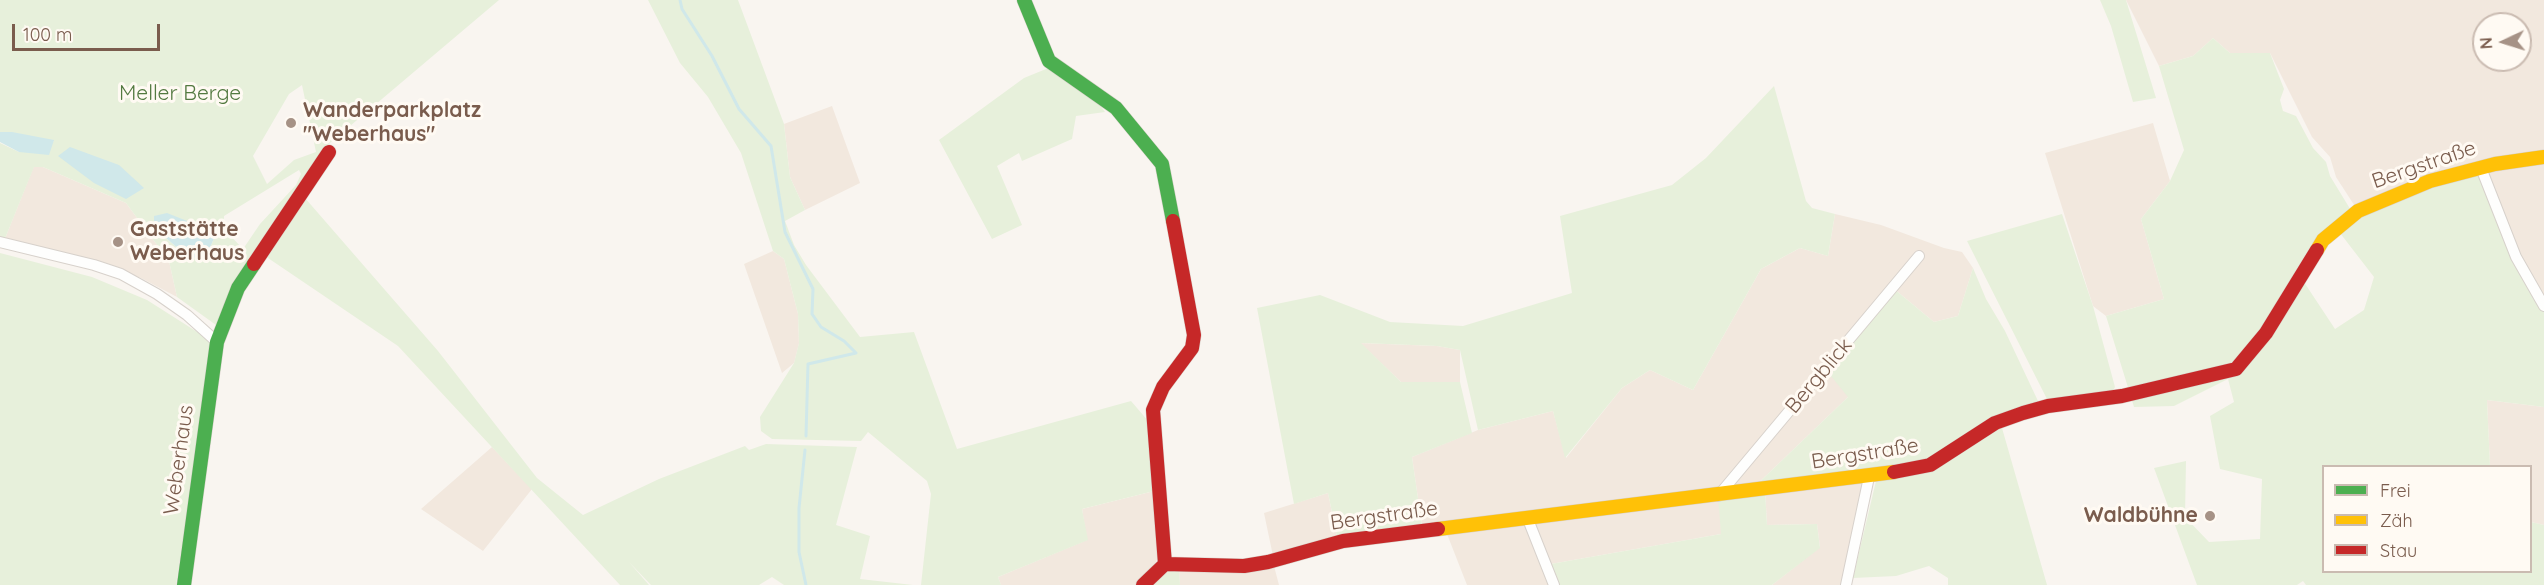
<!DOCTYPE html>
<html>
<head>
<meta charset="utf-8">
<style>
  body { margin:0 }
  #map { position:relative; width:2544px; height:585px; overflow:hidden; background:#f9f5f0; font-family:Quicksand,sans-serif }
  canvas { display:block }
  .legend { position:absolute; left:2322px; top:465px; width:210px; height:108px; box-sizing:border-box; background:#fffaf3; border:2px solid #cabbb1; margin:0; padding:8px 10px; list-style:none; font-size:18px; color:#7a5c4d }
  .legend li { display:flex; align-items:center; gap:12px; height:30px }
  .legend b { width:30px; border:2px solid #cabbb1 }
  .north { position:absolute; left:2472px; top:12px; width:60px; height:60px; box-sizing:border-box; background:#fffaf3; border:2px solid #cabbb1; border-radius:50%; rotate:266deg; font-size:16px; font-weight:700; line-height:24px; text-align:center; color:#7a5c4d }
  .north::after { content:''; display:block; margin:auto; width:21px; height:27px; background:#a69286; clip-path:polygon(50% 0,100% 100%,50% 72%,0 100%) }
  .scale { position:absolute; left:12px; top:24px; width:148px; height:27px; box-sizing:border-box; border:3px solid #7a5c4d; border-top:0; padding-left:8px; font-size:18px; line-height:21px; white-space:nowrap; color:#7a5c4d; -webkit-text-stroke:4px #fffaf3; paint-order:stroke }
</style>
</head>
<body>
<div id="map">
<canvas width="2544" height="585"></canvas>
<ul class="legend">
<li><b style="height:8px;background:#4caf50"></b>Frei</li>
<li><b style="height:8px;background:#ffc107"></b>Zäh</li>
<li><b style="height:8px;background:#c62828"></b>Stau</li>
</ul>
<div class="north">N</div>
<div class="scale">100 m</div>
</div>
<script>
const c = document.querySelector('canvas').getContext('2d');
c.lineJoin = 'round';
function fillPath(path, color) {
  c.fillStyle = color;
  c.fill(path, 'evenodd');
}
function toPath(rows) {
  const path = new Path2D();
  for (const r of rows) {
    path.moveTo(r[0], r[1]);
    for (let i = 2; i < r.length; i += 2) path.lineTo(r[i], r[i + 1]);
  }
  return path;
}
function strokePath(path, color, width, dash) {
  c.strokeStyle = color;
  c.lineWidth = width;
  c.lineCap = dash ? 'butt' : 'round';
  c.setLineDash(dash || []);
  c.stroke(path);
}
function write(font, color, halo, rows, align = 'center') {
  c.font = font + ' Quicksand,sans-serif';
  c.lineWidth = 6;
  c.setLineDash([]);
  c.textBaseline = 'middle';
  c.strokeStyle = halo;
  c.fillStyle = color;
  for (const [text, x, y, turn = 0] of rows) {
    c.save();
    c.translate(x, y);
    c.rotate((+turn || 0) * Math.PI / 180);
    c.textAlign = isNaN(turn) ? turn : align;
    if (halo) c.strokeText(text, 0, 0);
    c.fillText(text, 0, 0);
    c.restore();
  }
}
fillPath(toPath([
  [2126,0,2544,0,2544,306,2358,211,2336,177,2330,157,2312,137,2270,53,2230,53,2213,38,2193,56,2159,66],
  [2484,24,2520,24,2520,60,2484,60],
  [832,106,860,183,805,210,790,177,784,124],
  [2153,123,2170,181,2141,219,2164,299,2106,316,2093,306,2045,153],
  [34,166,43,167,126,203,169,261,177,297,141,278,89,260,4,241],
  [1835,214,1881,225,1944,248,1962,252,1973,268,1958,316,1934,322,1893,288,1848,397,1749,492,1721,534,1545,565,1554,585,1467,585,1447,534,1422,526,1412,457,1478,430,1553,411,1566,458,1622,388,1650,370,1693,390,1761,269,1800,248,1828,256],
  [773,251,784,259,798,314,799,343,794,363,782,373,744,264],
  [1360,343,1437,346,1460,350,1460,382,1401,382],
  [2487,400,2544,407,2544,525,2531,522,2530,466,2490,466],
  [492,447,532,489,483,551,421,509],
  [1863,472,1865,488,1842,585,1772,585,1820,547,1817,524,1767,525,1765,490],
  [1154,491,1159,556,1151,571,1136,585,1001,585,998,577,1087,540,1082,509],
  [1328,493,1337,537,1273,556,1264,513],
  [1274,566,1279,585,1180,585,1179,569]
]), '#f2e8de');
fillPath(toPath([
  [0,0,499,0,324,148,216,325,177,297,169,261,126,203,43,167,34,167,4,241,0,240,0,143,19,152,54,141,0,132],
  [302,85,316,152,294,160,267,184,253,156,289,94],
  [299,170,301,174,296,185,260,224,243,249,224,229,224,216],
  [191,222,210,230,215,236,206,257,189,258,166,238],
  [648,0,738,0,784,124,790,177,805,210,785,221,794,245,806,265,860,337,914,332,957,449,1131,401,1149,422,1154,491,1082,509,1088,540,998,577,1001,585,921,585,931,494,927,481,868,432,861,441,772,439,761,431,760,417,794,363,799,343,798,314,784,259,773,251,741,153,708,97,680,63],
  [2100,0,2126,0,2156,98,2133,102,2111,26],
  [2213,38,2230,53,2270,53,2284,89,2280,100,2283,111,2296,116,2313,148,2326,162,2330,176,2352,212,2312,244,2296,270,2335,329,2364,310,2374,277,2340,233,2361,214,2481,168,2544,306,2544,407,2487,400,2490,466,2324,466,2324,572,2530,572,2531,522,2544,525,2544,585,2306,585,2303,581,2297,585,2197,585,2154,468,2186,461,2185,517,2209,542,2260,539,2262,479,2220,469,2210,416,2234,402,2228,379,2174,406,2134,407,2106,316,2164,299,2141,219,2170,181,2184,150,2159,66,2193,56],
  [1046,69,1055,69,1097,101,1105,112,1076,116,1072,139,1022,161,1019,153,997,166,1022,225,992,239,939,140,1024,78],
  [1774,86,1806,201,1812,208,1835,214,1828,256,1800,248,1761,269,1693,390,1650,370,1622,388,1565,458,1553,411,1478,430,1460,350,1437,346,1361,343,1401,382,1460,382,1472,433,1412,457,1422,526,1337,537,1328,493,1294,504,1257,308,1320,295,1390,322,1463,326,1572,293,1560,216,1672,185,1706,158],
  [305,198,438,351,537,478,583,515,659,479,745,446,749,450,766,444,857,447,836,525,870,536,860,579,913,585,784,585,772,577,759,585,651,585,629,562,649,585,620,585,398,346,265,256],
  [2062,214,2093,306,2115,387,2111,394,2048,401,1967,241],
  [0,253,92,277,147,300,213,342,176,585,0,585],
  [1973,268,1986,299,2005,331,2038,401,1997,420,2002,428,2047,585,1948,585,1948,578,1929,566,1896,576,1853,578,1876,481,1765,490,1767,525,1817,524,1820,548,1772,585,1554,585,1545,565,1721,534,1718,496,1749,492,1848,397,1826,370,1893,288,1934,322,1958,316],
  [1179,569,1180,585,1149,585,1169,571]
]), '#e7f0db');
fillPath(toPath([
  [0,132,12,132,54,140,49,155,19,152,0,142],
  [70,147,119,165,144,188,126,199,94,183,58,156],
  [167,213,210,230,215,236,206,257,189,258,166,238,154,233,154,216]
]), '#d0e8ea');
strokePath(toPath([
  [680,0,682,9,712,56,739,109,771,146,785,232,813,289,812,314,821,327,844,341,856,353,808,364,806,436],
  [805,450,799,508,799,552,806,585]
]), '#d0e8ea', 3);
const street = toPath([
  [2481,168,2516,257,2544,306],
  [0,242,94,265,121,274,157,294,187,315,217,342],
  [1718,496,1919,256],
  [1527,517,1554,585],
  [1846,585,1869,477]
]);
const fast = toPath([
  [1024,0,1049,61,1116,108,1162,164,1173,221],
  [184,585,217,342,238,288,254,264]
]);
const slow = toPath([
  [2317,250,2323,240,2358,211,2430,181,2495,164,2544,157],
  [1438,529,1894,472]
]);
const jam = toPath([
  [254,264,329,152],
  [1894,472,1930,465,1995,423,2023,413,2048,406,2122,396,2236,369,2266,333,2317,250],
  [1165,564,1153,410,1163,387,1192,348,1194,335,1173,221],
  [1143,585,1165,564,1244,566,1268,562,1343,541,1438,529]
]);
strokePath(street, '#d7d1cb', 12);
strokePath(fast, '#d9d2cb', 15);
strokePath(slow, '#d9d2cb', 15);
strokePath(jam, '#d9d2cb', 15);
strokePath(street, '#fefefd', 10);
strokePath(fast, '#4caf50', 14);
strokePath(slow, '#ffc107', 14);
strokePath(jam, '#c62828', 14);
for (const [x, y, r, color] of [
  [291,123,6,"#a69286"],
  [118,242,6,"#a69286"],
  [2210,516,6,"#a69286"]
]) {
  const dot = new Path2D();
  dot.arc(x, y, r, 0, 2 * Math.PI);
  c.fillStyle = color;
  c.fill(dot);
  strokePath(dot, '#fffaf3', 2);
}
write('21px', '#537a41', '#fffaf3', [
  ["Meller Berge",180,94]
]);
write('bold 21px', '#7a5c4d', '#fffaf3', [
  ["Wanderparkplatz",303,111],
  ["\"Weberhaus\"",303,135],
  ["Gaststätte",130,230],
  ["Weberhaus",130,254],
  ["Waldbühne",2198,516,"right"]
], 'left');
write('21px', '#7a5c4d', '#fffaf3', [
  ["Bergstraße",2424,165,-19],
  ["Bergblick",1819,376,-50],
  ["Bergstraße",1865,454,-9],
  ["Weberhaus",179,460,-82],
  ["Bergstraße",1384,516,-8]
]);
</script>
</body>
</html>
